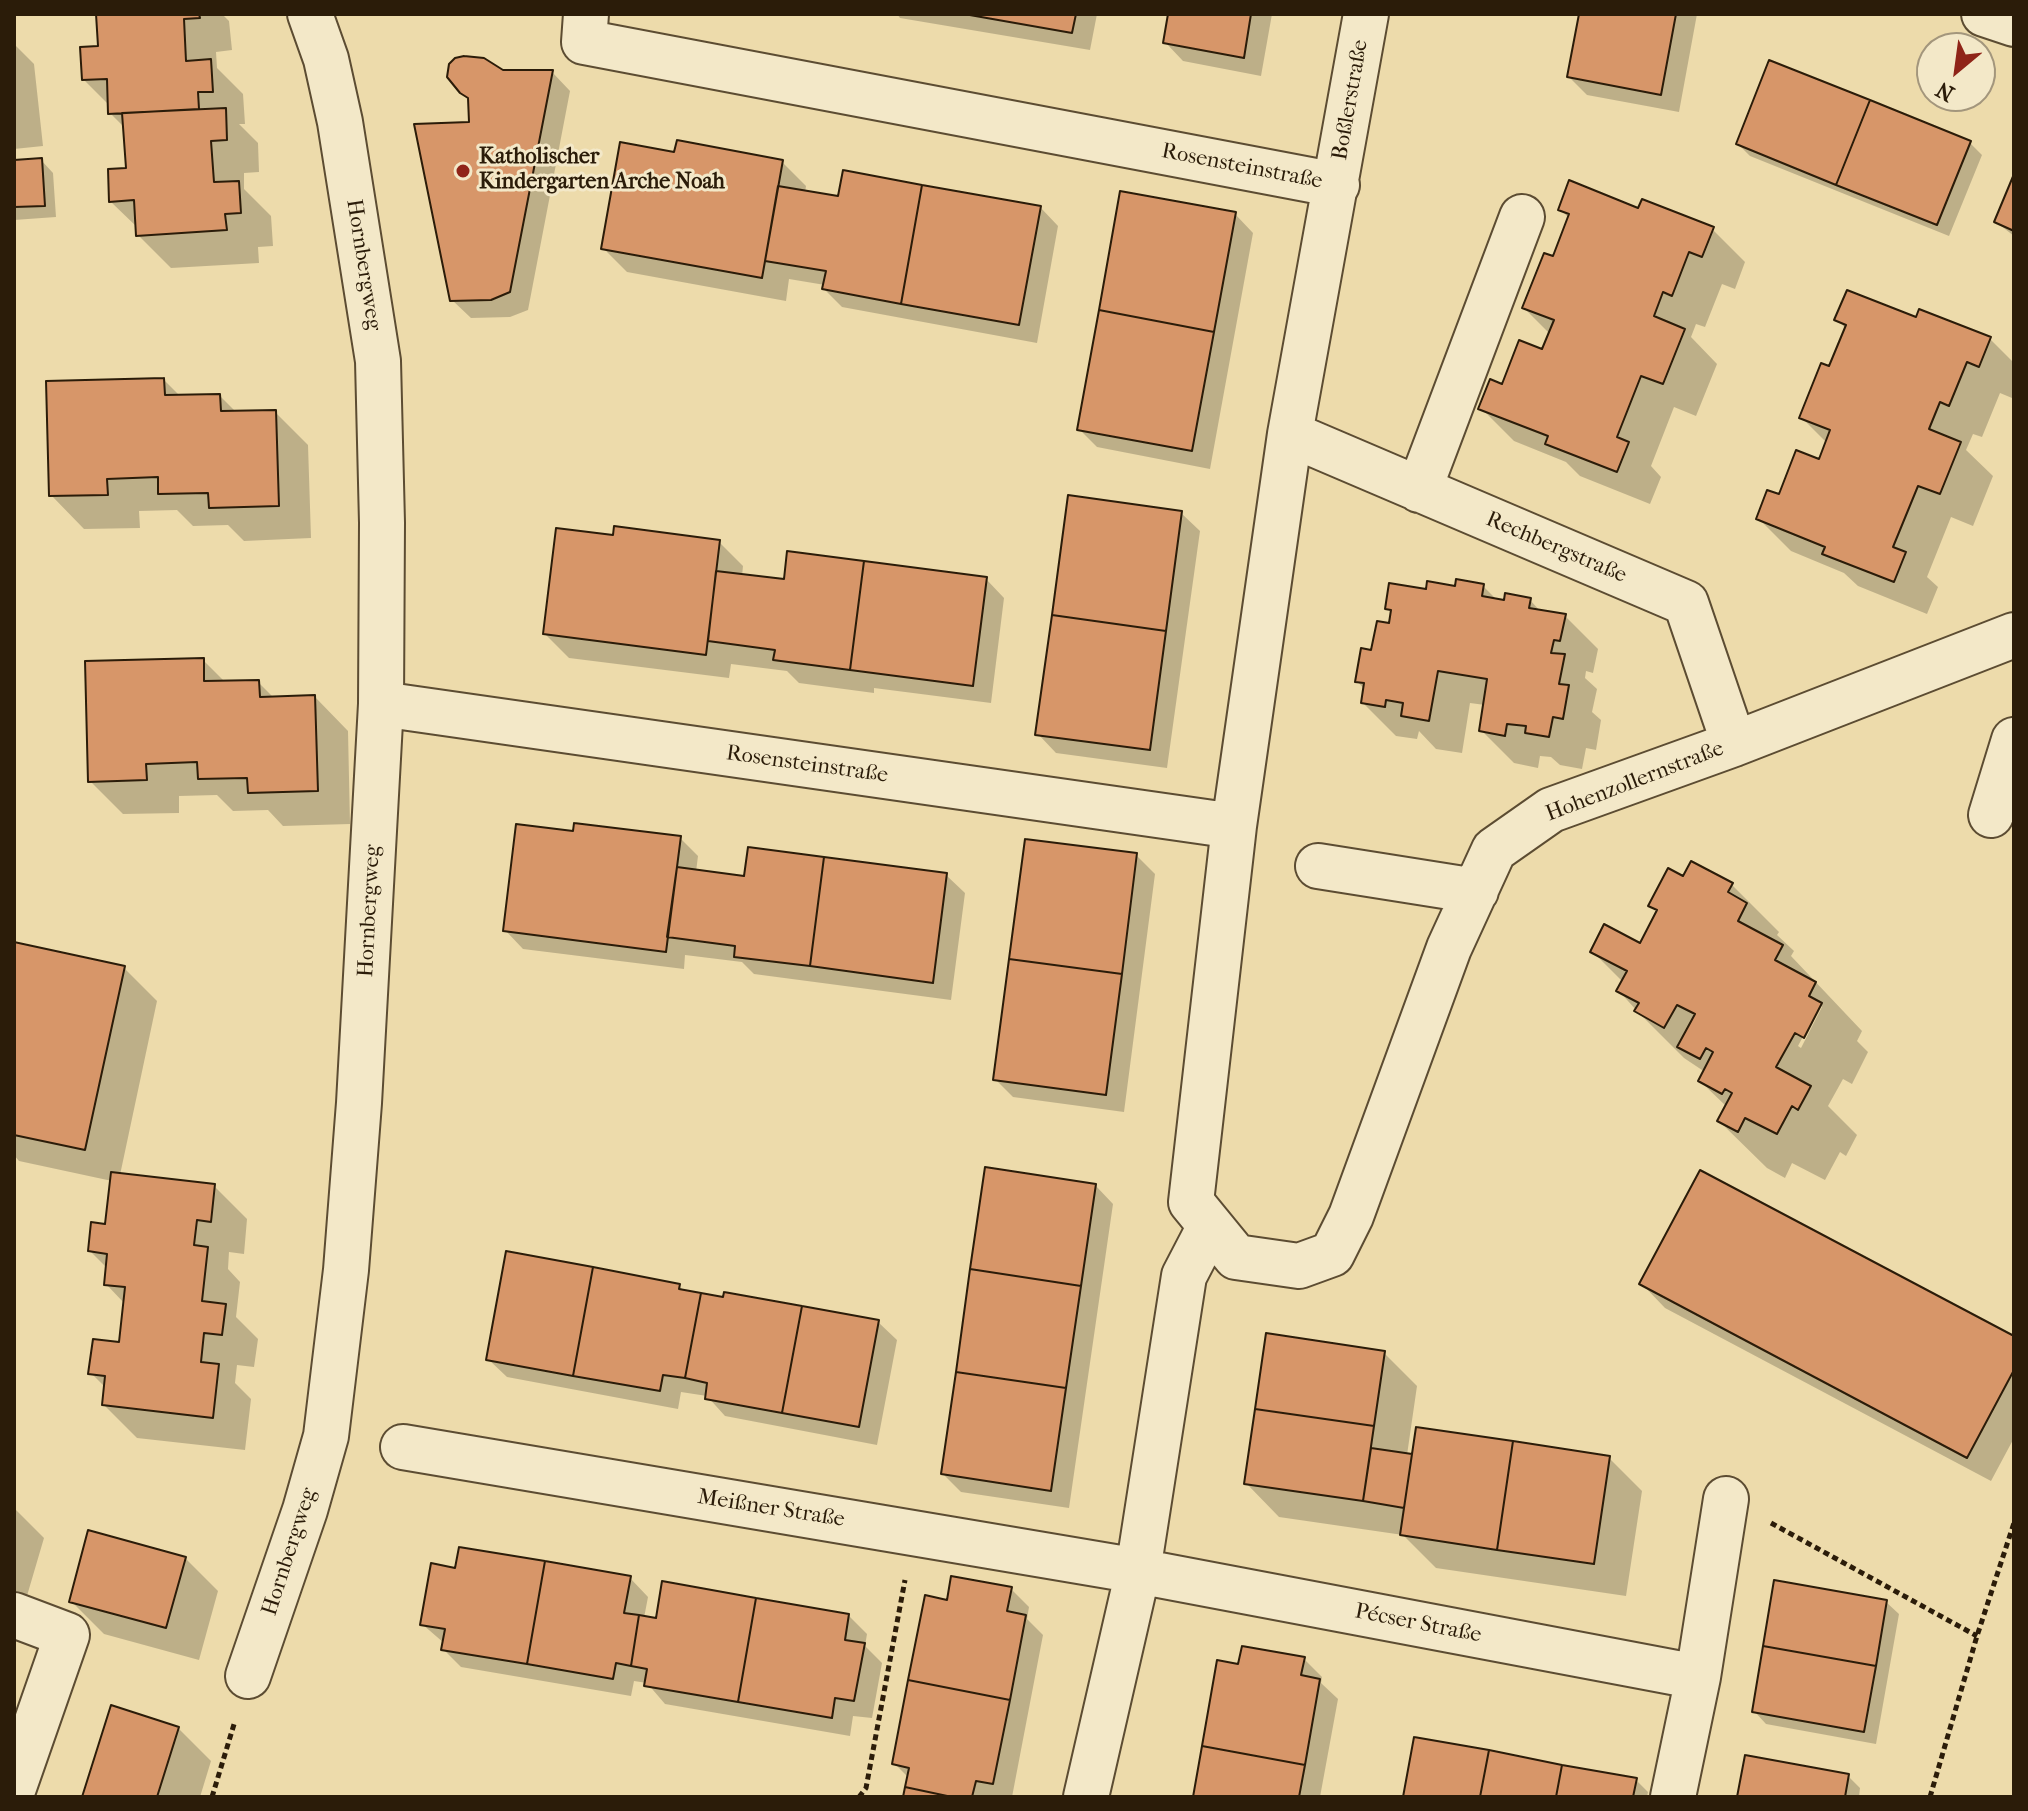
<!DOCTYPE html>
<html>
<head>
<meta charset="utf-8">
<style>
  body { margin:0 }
  #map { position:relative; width:2028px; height:1811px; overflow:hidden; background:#eddbab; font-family:"IM FELL French Canon",serif }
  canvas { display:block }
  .frame { position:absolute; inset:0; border:16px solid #2b1c09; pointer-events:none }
  .north { position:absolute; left:1916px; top:32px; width:80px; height:80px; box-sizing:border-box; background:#f3e8c8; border:2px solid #a3967c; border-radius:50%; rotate:209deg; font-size:22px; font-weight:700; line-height:32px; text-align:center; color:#2b1c09 }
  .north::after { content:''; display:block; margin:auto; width:28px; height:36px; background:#8f2418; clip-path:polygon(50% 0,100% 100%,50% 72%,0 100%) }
</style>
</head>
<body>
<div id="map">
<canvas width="2028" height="1811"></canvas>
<div class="frame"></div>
<div class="north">N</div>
</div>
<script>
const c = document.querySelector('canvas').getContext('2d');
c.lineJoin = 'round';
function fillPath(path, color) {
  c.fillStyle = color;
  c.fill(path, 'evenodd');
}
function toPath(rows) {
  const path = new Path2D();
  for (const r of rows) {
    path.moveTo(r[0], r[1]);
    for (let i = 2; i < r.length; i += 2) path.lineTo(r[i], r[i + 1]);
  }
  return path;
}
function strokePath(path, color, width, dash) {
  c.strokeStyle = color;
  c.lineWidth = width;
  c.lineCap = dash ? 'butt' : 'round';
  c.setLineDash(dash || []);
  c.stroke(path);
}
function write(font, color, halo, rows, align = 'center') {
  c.font = font + ' "IM FELL French Canon",serif';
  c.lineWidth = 6;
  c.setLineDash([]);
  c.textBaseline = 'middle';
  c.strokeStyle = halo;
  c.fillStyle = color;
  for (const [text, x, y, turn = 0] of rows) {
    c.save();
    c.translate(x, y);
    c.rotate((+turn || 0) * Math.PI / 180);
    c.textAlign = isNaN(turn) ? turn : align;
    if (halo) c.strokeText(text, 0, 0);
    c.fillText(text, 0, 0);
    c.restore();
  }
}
fillPath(toPath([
  [98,14,222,14,229,21,232,50,216,52,217,68,243,94,245,124,239,124,258,143,259,172,244,173,244,189,271,216,273,246,258,247,259,263,171,268,138,235,138,228,111,202,128,170,125,128,110,113,110,106,84,80,100,48],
  [897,14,1097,14,1090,50,900,18],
  [1170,14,1272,14,1261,76,1183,61,1165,42],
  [1581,14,1697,14,1679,112,1587,95,1569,77],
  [14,44,34,64,43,146,14,149],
  [503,72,552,72,570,91,528,310,510,317,471,318,452,300,471,124,470,101,462,92],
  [1970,143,1982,155,1949,236,1750,156,1738,144],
  [676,155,782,162,806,186,805,193,840,199,1040,207,1058,226,1037,343,842,307,824,289,825,285,789,279,786,301,627,272,603,248],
  [41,160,53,173,56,217,14,220,14,162],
  [2014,179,2014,236,1996,222],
  [1560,209,1639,210,1712,229,1745,262,1735,289,1722,284,1705,327,1696,324,1691,337,1717,364,1696,416,1674,407,1651,466,1661,477,1650,504,1580,476,1566,462,1514,441,1481,408,1543,352,1550,334,1524,308,1554,259,1570,219],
  [1235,214,1253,233,1210,469,1097,447,1079,429],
  [1837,319,1917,320,1990,339,2014,363,2012,398,2000,393,1982,437,1973,434,1966,450,1993,476,1973,526,1951,517,1927,577,1938,587,1927,614,1858,586,1844,573,1791,551,1758,518,1820,462,1827,443,1802,418,1831,368,1846,329],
  [164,380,181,397,220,396,237,413,275,412,308,445,311,538,244,541,228,525,193,526,177,510,139,511,140,528,84,529,51,495],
  [1181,513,1200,531,1167,768,1056,753,1038,734],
  [614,537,719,542,743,566,742,576,785,581,986,579,1004,598,991,703,874,688,874,693,799,683,787,671,731,664,729,678,569,658,545,634],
  [1483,586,1498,601,1530,600,1541,612,1565,616,1598,649,1593,673,1586,671,1585,678,1597,689,1592,712,1601,720,1596,750,1586,748,1582,769,1560,765,1551,757,1540,756,1538,768,1514,763,1481,730,1485,705,1470,703,1462,753,1436,749,1419,731,1417,739,1396,736,1363,703,1365,690,1357,681,1391,625,1393,614,1387,608,1428,591],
  [203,660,225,682,258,682,275,699,315,697,348,731,350,824,283,826,268,810,233,811,217,795,179,796,179,813,123,814,90,781],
  [575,833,680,838,698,856,696,872,746,878,946,875,965,893,951,1000,754,974,742,962,685,955,684,969,523,949,505,930],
  [1136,855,1155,874,1124,1112,1013,1097,995,1079],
  [1683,879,1731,884,1779,932,1777,935,1794,951,1791,956,1862,1031,1857,1041,1868,1052,1852,1084,1843,1079,1828,1106,1857,1135,1846,1156,1840,1152,1825,1180,1792,1163,1785,1178,1767,1168,1719,1121,1727,1107,1700,1081,1705,1072,1684,1058,1637,1011,1619,991,1623,982,1592,951,1641,946,1658,913,1651,905],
  [1820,1004,1822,1007,1801,1048,1798,1046],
  [14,944,124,968,157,1001,120,1175,214,1186,247,1219,244,1254,229,1252,228,1269,240,1282,236,1317,258,1339,254,1367,237,1365,235,1383,251,1399,245,1450,137,1438,104,1405,106,1388,91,1373,120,1344,125,1304,106,1284,108,1269,90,1251,107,1226,112,1181,19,1161,14,1155],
  [1095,1185,1113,1204,1069,1508,961,1492,943,1474],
  [1642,1284,2014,1338,2014,1438,1991,1481,1665,1308],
  [679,1286,685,1292,878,1322,897,1340,877,1445,725,1416,707,1396,681,1392,678,1409,507,1377,488,1359],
  [1384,1353,1417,1386,1407,1455,1609,1458,1642,1491,1626,1596,1436,1568,1403,1535,1279,1517,1246,1483],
  [14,1508,44,1538,24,1606,14,1603],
  [185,1558,218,1591,199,1660,104,1634,71,1601],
  [457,1570,630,1578,648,1597,644,1618,658,1620,848,1615,867,1634,865,1646,882,1663,872,1718,853,1716,850,1736,665,1704,647,1683,634,1681,631,1696,461,1667,443,1649,444,1643,422,1624],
  [1011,1589,1029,1607,1027,1619,1043,1635,1012,1797,905,1797,909,1778,894,1763,948,1602],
  [1886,1602,1899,1614,1876,1744,1766,1724,1754,1711],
  [1304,1659,1322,1677,1321,1683,1338,1699,1320,1797,1195,1797,1240,1666],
  [178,1728,211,1761,200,1797,84,1797],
  [1848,1776,1860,1788,1859,1797,1739,1797],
  [1636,1780,1648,1792,1647,1797,1405,1797]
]), '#0003');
const building = toPath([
  [96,14,199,14,200,18,184,19,186,61,211,59,213,92,198,92,199,109,108,114,107,79,82,80,80,47,98,46,96,14],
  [964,14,1076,14,1072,33,964,14],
  [1168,14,1251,14,1244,58,1163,43,1168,14],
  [1579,14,1676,14,1661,95,1567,77,1579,14],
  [464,56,484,58,503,70,553,70,510,292,491,300,450,301,414,124,469,122,468,98,460,93,447,77,449,64,455,58,464,56],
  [1769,60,1870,100,1836,185,1736,144,1769,60],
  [1870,100,1971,141,1937,225,1836,185,1870,100],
  [226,108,227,140,211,141,214,182,239,181,241,213,225,214,227,230,136,236,134,200,109,202,108,169,126,168,122,113,226,108],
  [677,140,783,160,762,278,601,249,620,142,674,152,677,140],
  [42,158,45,206,14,207,14,160,42,158],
  [843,170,922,185,901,304,822,289,826,271,765,261,778,186,838,196,843,170],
  [2014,174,2014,231,1994,222,2014,174],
  [1569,180,1638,208,1642,199,1714,227,1702,257,1689,252,1672,296,1663,292,1654,316,1685,329,1663,384,1641,376,1617,437,1629,442,1617,472,1545,444,1548,436,1478,409,1490,379,1502,384,1519,340,1542,349,1554,320,1522,308,1544,253,1553,256,1569,214,1558,210,1569,180],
  [922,185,1041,206,1019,325,901,304,922,185],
  [1120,191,1236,212,1214,332,1099,310,1120,191],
  [1847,290,1916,317,1919,309,1991,337,1979,367,1967,362,1949,406,1940,402,1929,429,1961,442,1940,494,1918,486,1893,547,1906,552,1894,582,1822,554,1825,547,1756,519,1767,490,1779,494,1796,450,1819,459,1830,430,1799,418,1821,363,1829,366,1846,325,1834,320,1847,290],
  [1099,310,1214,332,1192,451,1077,430,1099,310],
  [164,378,165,395,220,394,221,411,276,410,279,506,209,508,208,493,158,494,158,477,107,479,108,495,49,496,46,381,164,378],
  [1068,495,1182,511,1166,631,1052,615,1068,495],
  [614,526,720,540,706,655,543,634,556,528,613,535,614,526],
  [787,551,864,561,850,670,773,660,775,650,708,641,716,571,784,579,787,551],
  [864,561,987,577,973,686,850,670,864,561],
  [1456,579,1484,584,1482,596,1504,600,1505,593,1531,598,1529,608,1566,614,1560,641,1554,640,1551,653,1565,654,1559,684,1569,685,1563,719,1553,717,1549,737,1525,733,1526,726,1507,724,1505,736,1479,731,1487,679,1438,671,1429,721,1401,716,1403,703,1386,700,1385,707,1361,703,1364,683,1355,682,1361,648,1371,650,1377,621,1389,623,1391,610,1385,609,1389,583,1426,589,1427,581,1455,586,1456,579],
  [1052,615,1166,631,1150,750,1035,735,1052,615],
  [204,658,204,681,259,680,260,697,315,695,318,791,248,793,247,778,198,779,197,762,146,764,147,780,88,782,85,661,204,658],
  [574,823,681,836,666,952,503,931,516,824,573,831,574,823],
  [1025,839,1137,853,1122,974,1009,959,1025,839],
  [748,847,824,857,810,966,734,957,735,946,667,937,677,867,744,876,748,847],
  [824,857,947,873,933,983,810,966,824,857],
  [1691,861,1733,883,1728,892,1747,903,1738,921,1783,945,1775,960,1816,982,1809,996,1822,1003,1804,1038,1795,1033,1776,1067,1811,1086,1798,1110,1792,1106,1777,1134,1745,1118,1738,1132,1717,1121,1732,1093,1725,1089,1722,1094,1698,1081,1713,1052,1706,1048,1700,1059,1677,1047,1695,1014,1677,1005,1664,1028,1634,1011,1639,1003,1616,991,1627,971,1590,952,1604,924,1640,943,1657,910,1648,906,1668,868,1683,876,1691,861],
  [14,942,125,966,85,1150,14,1135,14,942],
  [1009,959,1122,974,1106,1095,993,1080,1009,959],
  [985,1167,1096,1184,1081,1286,970,1269,985,1167],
  [1700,1170,2014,1336,2014,1370,1967,1458,1639,1284,1700,1170],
  [111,1172,215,1184,211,1222,197,1220,194,1245,208,1247,202,1301,226,1304,222,1335,204,1333,201,1362,219,1364,213,1418,102,1405,105,1376,88,1374,93,1339,119,1342,125,1287,104,1285,107,1254,88,1251,91,1222,105,1224,111,1172],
  [506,1251,593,1267,573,1376,486,1360,506,1251],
  [593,1267,680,1284,679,1289,701,1293,685,1378,663,1375,660,1391,573,1376,593,1267],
  [970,1269,1081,1286,1066,1388,956,1372,970,1269],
  [724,1292,802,1306,782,1413,705,1399,707,1383,685,1378,701,1293,723,1297,724,1292],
  [802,1306,879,1320,859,1427,782,1413,802,1306],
  [1266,1333,1385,1351,1374,1426,1255,1409,1266,1333],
  [956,1372,1066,1388,1051,1491,941,1474,956,1372],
  [1255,1409,1374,1426,1363,1501,1244,1484,1255,1409],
  [1416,1427,1513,1441,1497,1550,1400,1535,1416,1427],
  [1513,1441,1610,1456,1594,1564,1497,1550,1513,1441],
  [1371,1448,1412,1454,1404,1508,1363,1501,1371,1448],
  [88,1530,186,1557,166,1628,69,1602,88,1530],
  [459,1547,545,1561,527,1664,441,1650,445,1629,420,1625,431,1563,455,1568,459,1547],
  [545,1561,631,1576,624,1613,639,1615,631,1666,616,1663,613,1679,527,1664,545,1561],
  [951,1576,1012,1587,1007,1611,1026,1615,1010,1700,908,1680,925,1595,947,1600,951,1576],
  [1774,1580,1887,1600,1876,1666,1763,1646,1774,1580],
  [662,1581,756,1598,738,1702,644,1686,647,1669,631,1666,639,1615,656,1618,662,1581],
  [756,1598,849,1614,845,1640,865,1643,854,1701,835,1698,832,1718,738,1702,756,1598],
  [1242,1646,1305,1657,1301,1675,1320,1679,1305,1765,1202,1746,1217,1660,1238,1664,1242,1646],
  [1763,1646,1876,1666,1864,1732,1752,1712,1763,1646],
  [908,1680,1010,1700,993,1784,976,1781,972,1797,952,1797,905,1787,909,1768,892,1764,908,1680],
  [111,1705,179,1727,157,1797,82,1797,111,1705],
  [1414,1737,1489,1750,1480,1797,1403,1797,1414,1737],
  [1202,1746,1305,1765,1299,1797,1193,1797,1202,1746],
  [1489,1750,1562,1765,1556,1797,1480,1797,1489,1750],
  [1745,1755,1849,1774,1845,1797,1737,1797,1745,1755],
  [1562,1765,1637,1778,1633,1797,1556,1797,1562,1765],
  [905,1787,952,1797,903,1797,905,1787]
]);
fillPath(building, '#d79669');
strokePath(building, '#2b1c09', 2);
const minor = toPath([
  [586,14,584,42,1337,185],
  [1366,14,1290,434,1234,826,1191,1202,1236,1257,1299,1266,1332,1254,1351,1216,1449,948,1494,850,1551,810,1734,744,2014,635],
  [1984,14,2014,24],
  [1290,434,1686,603,1734,744],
  [1419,490,1522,217],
  [381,704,1234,826],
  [1991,815,2014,740],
  [1318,866,1476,891],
  [403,1447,1138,1571,1698,1677],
  [14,1615,67,1635,14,1787],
  [248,1676,305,1510,326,1436,346,1270,359,1103,381,704,382,523,378,361,340,122,326,59,310,14],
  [1086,1797,1138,1571,1184,1276,1210,1226],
  [1673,1797,1698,1677,1726,1499]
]);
strokePath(minor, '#5c4c32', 48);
strokePath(toPath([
  [1771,1523,1977,1636],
  [212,1797,235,1721],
  [859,1797,866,1788,905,1580],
  [1930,1797,1977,1636,2014,1523]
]), '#2b1c09', 5, [6, 4]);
strokePath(minor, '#f3e8c8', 44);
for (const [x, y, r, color] of [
  [463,171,8,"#8f2418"]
]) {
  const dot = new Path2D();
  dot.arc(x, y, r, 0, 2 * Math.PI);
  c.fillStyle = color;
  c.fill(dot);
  strokePath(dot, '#f3e8c8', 3);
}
write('22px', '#2b1c09', '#f3e8c8', [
  ["Boßlerstraße",1351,100,-80],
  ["Rosensteinstraße",1242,167,11],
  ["Hornbergweg",363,265,81],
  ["Rechbergstraße",1556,548,23],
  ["Rosensteinstraße",807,765,8],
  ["Hohenzollernstraße",1635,782,-21],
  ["Hornbergweg",370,911,-87],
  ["Meißner Straße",771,1509,9],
  ["Hornbergweg",290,1552,-72],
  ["Pécser Straße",1418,1624,11]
]);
write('bold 22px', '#2b1c09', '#f3e8c8', [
  ["Katholischer",479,158],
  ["Kindergarten Arche Noah",479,183]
], 'left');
</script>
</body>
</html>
